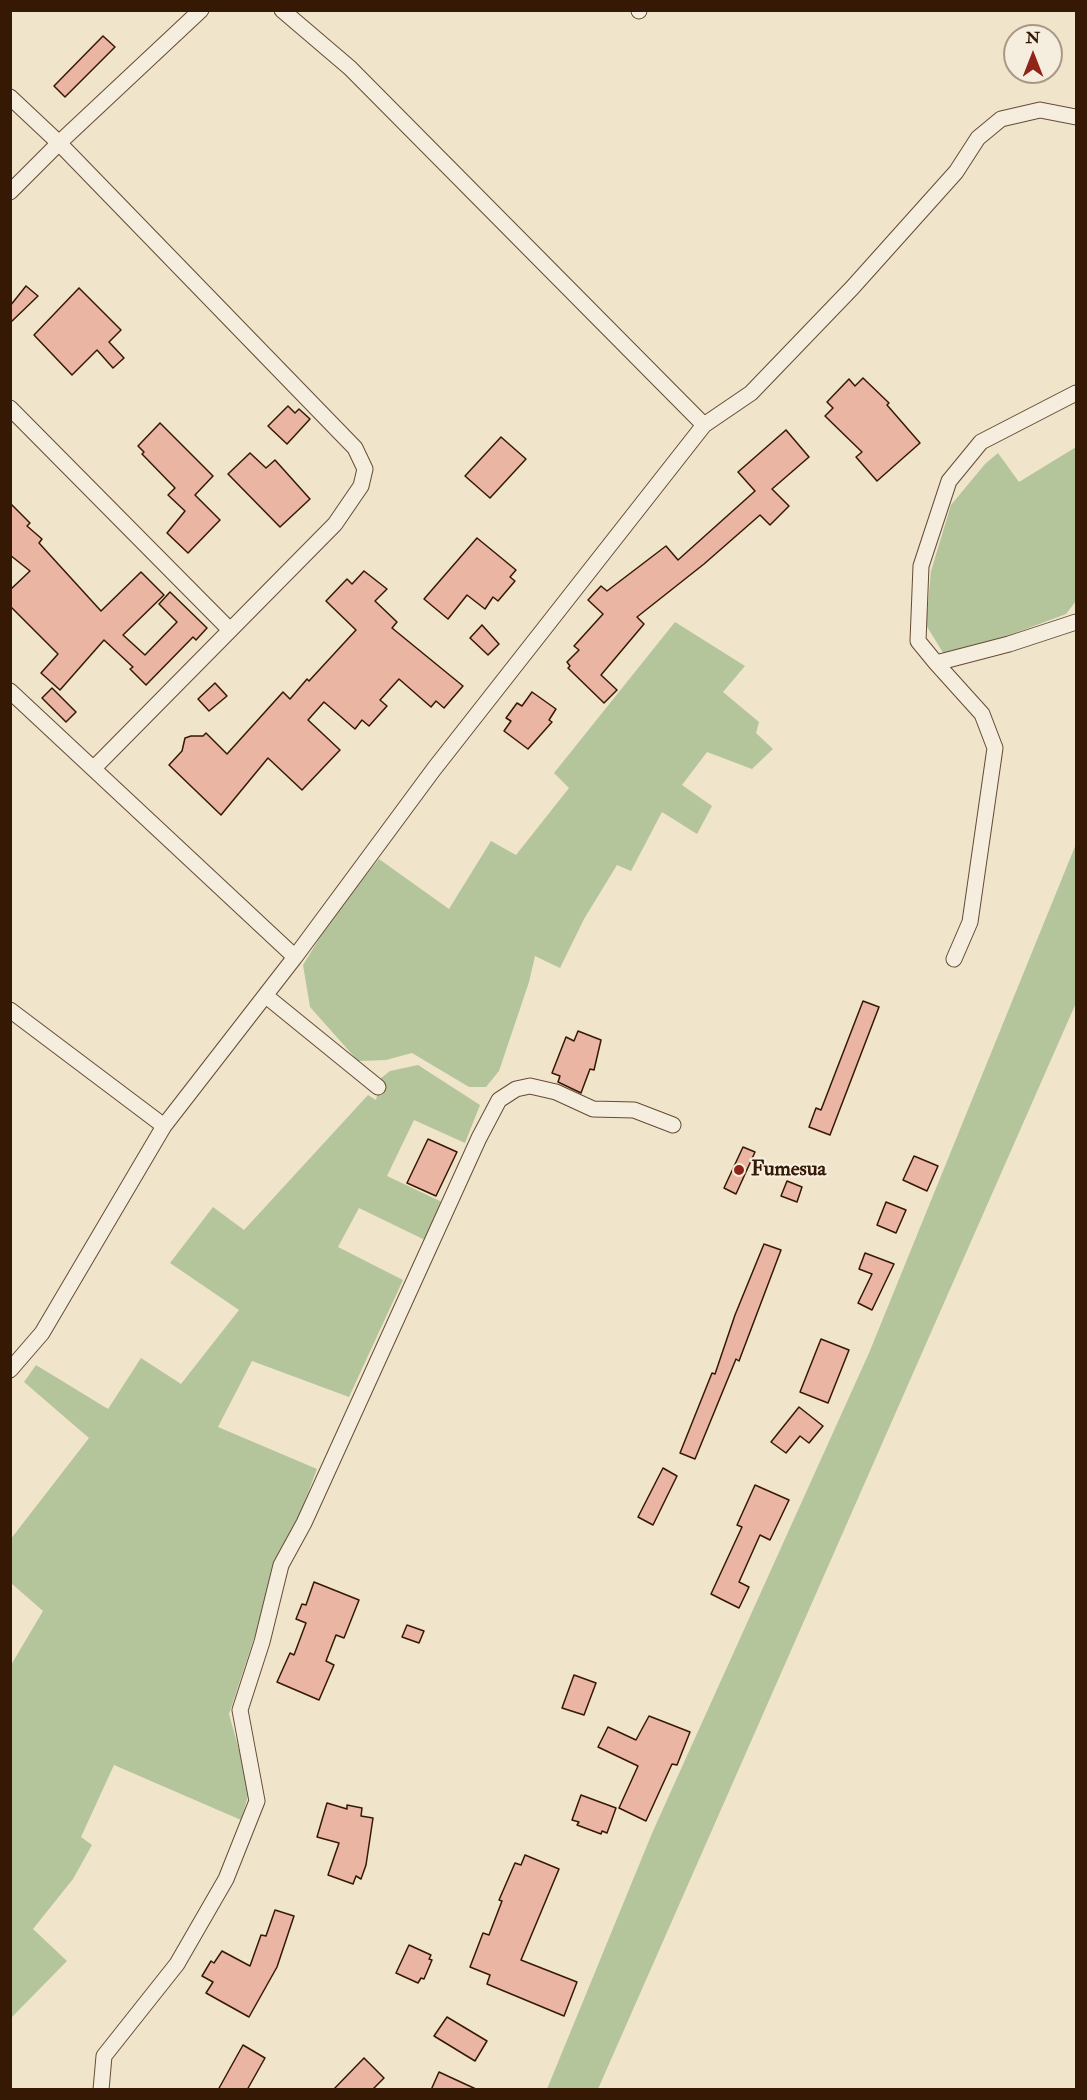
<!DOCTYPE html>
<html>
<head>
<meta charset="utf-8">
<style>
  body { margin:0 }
  #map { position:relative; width:1087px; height:2100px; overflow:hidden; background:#f0e4cb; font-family:"IM FELL Double Pica",serif }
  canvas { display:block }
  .frame { position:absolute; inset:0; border:12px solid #351904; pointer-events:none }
  .north { position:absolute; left:1003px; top:24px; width:60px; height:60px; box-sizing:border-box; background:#f5eddd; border:2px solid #a89886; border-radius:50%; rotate:0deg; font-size:16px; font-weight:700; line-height:24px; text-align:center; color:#351904 }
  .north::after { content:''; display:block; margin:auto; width:21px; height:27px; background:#8f2418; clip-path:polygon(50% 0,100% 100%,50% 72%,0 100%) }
</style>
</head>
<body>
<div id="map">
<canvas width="1087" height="2100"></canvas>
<div class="frame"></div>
<div class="north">N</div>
</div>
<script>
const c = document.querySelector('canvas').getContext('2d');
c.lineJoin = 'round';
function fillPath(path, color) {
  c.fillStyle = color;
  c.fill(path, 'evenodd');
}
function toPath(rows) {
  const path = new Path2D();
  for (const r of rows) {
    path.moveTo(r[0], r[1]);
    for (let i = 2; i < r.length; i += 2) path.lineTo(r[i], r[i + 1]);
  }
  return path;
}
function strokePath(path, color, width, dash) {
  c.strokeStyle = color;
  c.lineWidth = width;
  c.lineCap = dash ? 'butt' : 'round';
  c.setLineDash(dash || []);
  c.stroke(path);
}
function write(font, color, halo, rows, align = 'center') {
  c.font = font + ' "IM FELL Double Pica",serif';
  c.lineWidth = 4.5;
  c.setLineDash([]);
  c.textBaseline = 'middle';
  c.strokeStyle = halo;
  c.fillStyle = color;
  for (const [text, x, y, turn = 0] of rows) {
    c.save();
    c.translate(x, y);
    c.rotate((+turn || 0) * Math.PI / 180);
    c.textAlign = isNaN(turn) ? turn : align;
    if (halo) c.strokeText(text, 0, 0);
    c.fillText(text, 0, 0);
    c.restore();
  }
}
fillPath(toPath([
  [1076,447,1076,601,1066,614,994,641,945,656,926,625,931,571,951,505,985,464,998,453,1019,482],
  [675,622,745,666,723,692,759,722,756,733,773,749,752,769,707,752,682,785,712,806,697,834,662,812,631,871,617,865,584,919,560,968,535,956,529,982,499,1071,486,1087,469,1087,412,1053,386,1060,358,1061,310,1007,303,965,335,913,379,859,449,909,491,841,516,855,569,788,554,773],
  [1076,844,1076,1003,598,2089,547,2089,653,1831,869,1353],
  [418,1065,480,1105,465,1143,414,1120,387,1176,442,1202,425,1240,359,1208,338,1247,403,1280,349,1397,252,1361,218,1427,317,1469,262,1614,229,1714,250,1789,241,1820,114,1765,81,1837,92,1845,73,1879,33,1929,67,1961,11,2018,11,1665,43,1611,11,1583,10,1540,89,1438,24,1382,36,1365,108,1409,141,1358,181,1384,239,1310,170,1263,213,1207,244,1230,368,1095,376,1100,381,1078,390,1071]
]), '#b4c59c');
const building = toPath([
  [103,36,115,47,65,97,54,86,103,36],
  [26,286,38,296,10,323,10,306,26,286],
  [79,288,121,330,109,342,124,358,113,368,97,350,72,375,34,335,79,288],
  [863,378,889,403,887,405,920,443,877,481,856,457,862,452,825,416,833,408,827,402,849,379,855,386,863,378],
  [288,406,295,413,299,409,310,419,287,444,268,426,288,406],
  [160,423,213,476,195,495,220,520,188,553,167,533,185,511,168,495,175,488,142,454,144,452,138,446,160,423],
  [786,430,809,457,772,489,789,506,770,525,760,515,704,564,637,617,644,624,601,675,617,690,604,703,568,668,570,666,567,662,579,650,574,646,603,614,588,600,601,586,607,591,666,546,678,560,755,491,738,472,786,430],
  [501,437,526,459,490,498,465,476,501,437],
  [250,453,266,468,275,460,310,499,280,527,228,474,250,453],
  [10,503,30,523,27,526,42,539,39,543,101,611,141,572,164,595,123,635,145,655,177,622,159,604,170,592,207,628,196,640,193,637,146,685,130,669,133,667,104,640,60,690,41,673,58,654,10,606,10,590,30,571,10,555,10,503],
  [477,538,516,570,510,577,515,581,498,601,493,597,485,609,467,595,448,619,424,599,477,538],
  [364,571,387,589,375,601,397,622,392,628,463,686,444,708,436,701,431,707,399,679,380,700,387,706,369,726,362,720,355,729,324,702,308,720,340,750,302,790,268,758,221,815,169,765,182,751,185,738,191,736,203,736,206,733,227,754,283,692,290,699,307,679,309,681,356,630,326,601,347,579,352,584,364,571],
  [482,625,499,644,488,655,470,638,482,625],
  [215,683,227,696,209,711,198,699,215,683],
  [52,688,76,712,66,722,42,698,52,688],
  [532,692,556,709,549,720,552,722,528,749,504,731,511,721,506,718,517,703,522,706,532,692],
  [863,1001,879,1007,830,1135,809,1127,816,1108,821,1110,863,1001],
  [578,1031,601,1040,594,1070,590,1069,581,1093,558,1082,560,1076,552,1073,566,1037,574,1041,578,1031],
  [428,1139,457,1152,436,1196,407,1183,428,1139],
  [743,1147,755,1152,736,1194,724,1188,743,1147],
  [914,1156,938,1166,927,1191,903,1180,914,1156],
  [787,1181,802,1187,797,1202,781,1196,787,1181],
  [886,1202,906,1210,896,1233,877,1225,886,1202],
  [764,1244,781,1250,739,1361,736,1359,695,1459,680,1453,712,1373,715,1374,735,1315,764,1244],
  [865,1253,894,1264,872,1310,858,1303,872,1274,859,1269,865,1253],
  [821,1339,849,1350,828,1403,800,1392,821,1339],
  [799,1407,823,1426,809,1443,800,1436,786,1453,771,1442,799,1407],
  [663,1468,677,1476,653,1525,638,1517,663,1468],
  [755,1485,789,1500,770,1540,760,1535,739,1582,749,1587,739,1608,711,1594,742,1527,737,1525,755,1485],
  [314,1582,359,1600,344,1638,336,1635,326,1661,334,1665,319,1700,277,1682,290,1653,294,1655,306,1623,296,1619,302,1604,306,1605,314,1582],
  [407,1625,424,1631,419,1643,402,1637,407,1625],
  [574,1675,596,1683,584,1715,562,1708,574,1675],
  [649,1716,690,1732,677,1765,672,1764,646,1821,619,1808,638,1766,598,1747,608,1727,636,1740,649,1716],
  [581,1795,616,1808,607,1833,602,1831,601,1834,577,1825,579,1822,572,1820,581,1795],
  [327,1803,347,1809,347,1805,362,1808,361,1816,373,1818,366,1865,361,1879,356,1876,353,1884,328,1875,339,1843,317,1837,327,1803],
  [525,1855,559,1869,521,1960,577,1982,564,2016,487,1984,490,1975,470,1967,483,1933,489,1935,502,1901,499,1900,515,1863,521,1865,525,1855],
  [275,1910,294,1916,277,1967,249,2017,206,1993,213,1982,202,1976,211,1961,214,1963,222,1951,250,1966,261,1935,266,1936,275,1910],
  [409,1945,431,1955,429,1959,432,1960,424,1979,421,1978,418,1983,396,1973,409,1945],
  [447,2017,487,2041,475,2061,434,2036,447,2017],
  [243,2045,265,2058,247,2090,218,2090,243,2045],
  [364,2058,384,2078,372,2090,333,2090,364,2058],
  [439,2072,478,2090,431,2090,439,2072]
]);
fillPath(building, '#ebb5a3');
strokePath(building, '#351904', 1.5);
const street = toPath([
  [282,10,350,68,704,425],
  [639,10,639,11],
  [10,97,59,143,355,448,365,469,361,486,335,524,94,768],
  [10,192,59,143,201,10],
  [1076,393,981,442,949,481,921,566,918,641,936,663,1009,644,1076,622],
  [10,408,229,629],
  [936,663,982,714,995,748,970,922,954,959],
  [10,691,295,957],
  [266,996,378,1087],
  [10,1010,164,1126],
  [10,1370,42,1333,164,1126,295,957,434,769,704,425,751,393,852,288,956,172,978,138,1001,119,1040,110,1076,117],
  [101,2090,104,2056,177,1964,226,1879,257,1801,240,1710,262,1642,281,1565,304,1523,479,1138,499,1100,516,1089,530,1086,556,1092,593,1109,634,1110,673,1125]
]);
strokePath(street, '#644c36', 17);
strokePath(street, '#f5eddd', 15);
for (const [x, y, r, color] of [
  [739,1170,6,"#8f2418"]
]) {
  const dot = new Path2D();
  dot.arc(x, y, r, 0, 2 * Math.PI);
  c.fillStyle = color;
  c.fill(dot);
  strokePath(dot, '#f5eddd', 2);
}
write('bold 21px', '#351904', '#f5eddd', [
  ["Fumesua",751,1170]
], 'left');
</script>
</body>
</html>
